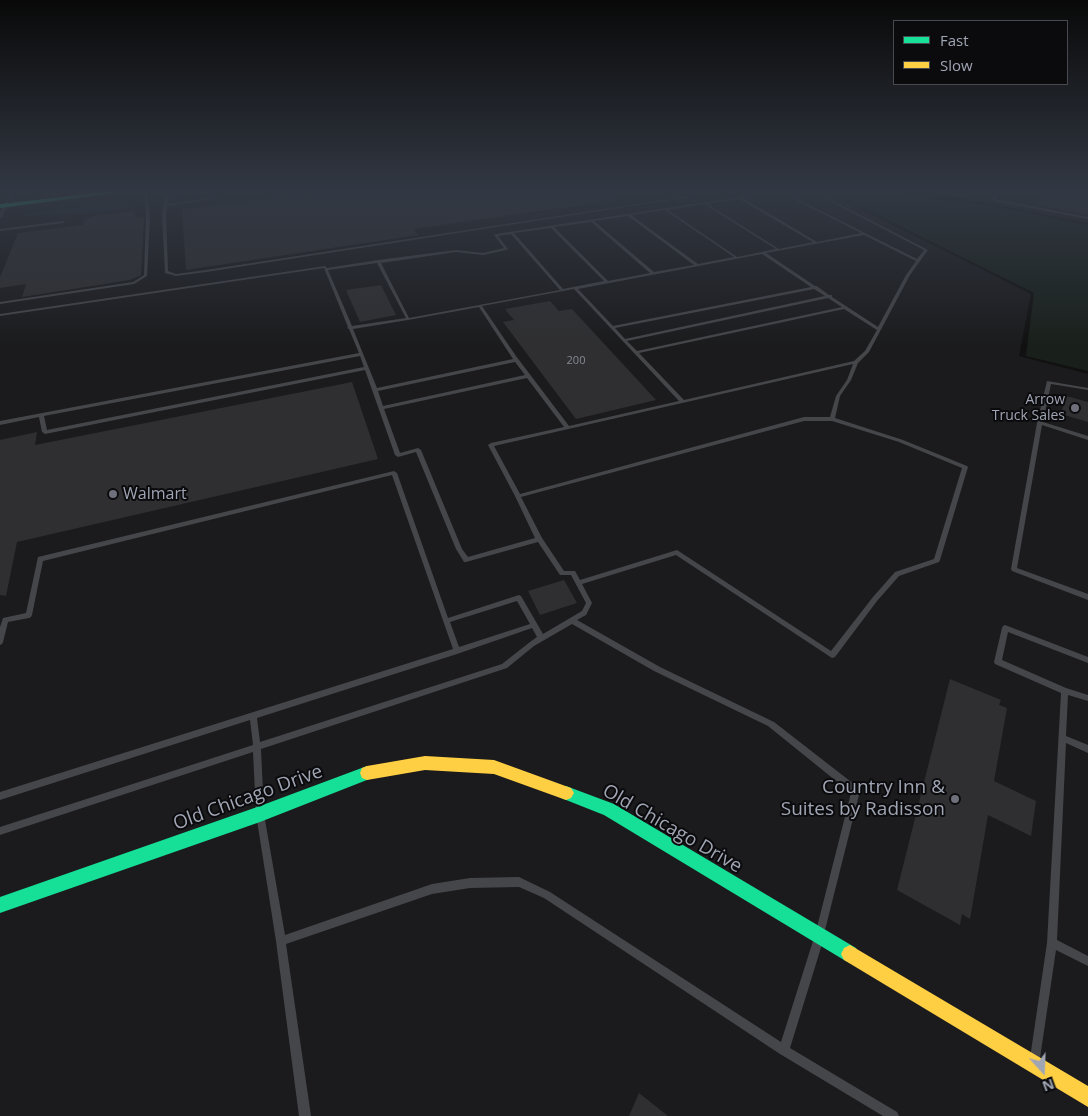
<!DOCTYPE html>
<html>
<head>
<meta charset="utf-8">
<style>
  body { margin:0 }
  #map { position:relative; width:1088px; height:1116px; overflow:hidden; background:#111; font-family:"Open Sans",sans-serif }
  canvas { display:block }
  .legend { position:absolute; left:893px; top:20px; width:175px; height:65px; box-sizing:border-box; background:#0b0b0d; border:1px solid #474950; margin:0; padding:6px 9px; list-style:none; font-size:15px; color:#a0a5b4 }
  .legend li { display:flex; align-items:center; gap:10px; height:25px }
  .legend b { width:25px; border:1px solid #474950 }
  .north { position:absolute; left:1018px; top:1046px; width:50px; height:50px; -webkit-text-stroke:4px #0b0b0d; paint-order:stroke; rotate:160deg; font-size:14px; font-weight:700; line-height:20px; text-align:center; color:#a0a5b4 }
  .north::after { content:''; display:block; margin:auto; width:18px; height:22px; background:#a0a5b4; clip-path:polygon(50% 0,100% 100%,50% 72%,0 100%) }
</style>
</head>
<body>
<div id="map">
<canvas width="1088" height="1116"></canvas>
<ul class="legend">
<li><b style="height:6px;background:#16e098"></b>Fast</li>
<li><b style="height:6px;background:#ffcf43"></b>Slow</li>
</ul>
<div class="north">N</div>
</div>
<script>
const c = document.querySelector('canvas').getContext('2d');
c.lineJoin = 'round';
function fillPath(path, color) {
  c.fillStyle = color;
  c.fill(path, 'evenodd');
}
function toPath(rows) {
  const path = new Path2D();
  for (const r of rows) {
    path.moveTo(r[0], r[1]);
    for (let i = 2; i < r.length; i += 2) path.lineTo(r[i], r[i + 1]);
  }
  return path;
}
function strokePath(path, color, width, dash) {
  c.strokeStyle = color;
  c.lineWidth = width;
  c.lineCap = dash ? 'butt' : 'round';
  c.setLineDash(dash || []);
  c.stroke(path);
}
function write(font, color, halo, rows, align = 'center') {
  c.font = font + ' "Open Sans",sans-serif';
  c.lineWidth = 4;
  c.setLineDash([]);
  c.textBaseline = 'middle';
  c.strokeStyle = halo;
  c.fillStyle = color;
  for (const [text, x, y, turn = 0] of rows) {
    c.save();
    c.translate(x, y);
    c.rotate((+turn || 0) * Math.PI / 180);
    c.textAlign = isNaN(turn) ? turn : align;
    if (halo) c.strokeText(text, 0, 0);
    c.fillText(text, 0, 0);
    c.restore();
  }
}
fillPath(toPath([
  [0,192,827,192,1031,294,1019,356,1088,374,1088,1116,0,1116],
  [931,192,1088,192,1088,223]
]), '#1b1b1d');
fillPath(toPath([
  [832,192,896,192,951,202,988,205,1088,225,1088,371,1026,356,1034,293]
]), '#19201b');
fillPath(toPath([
  [123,202,131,204,132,206,125,209,88,213,23,216,25,214,36,212]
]), '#242b33');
fillPath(toPath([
  [323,192,616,192,616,200,414,229,418,235,186,270,182,209],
  [1045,192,1088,192,1088,215,1037,205],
  [135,211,135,218,144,217,141,275,130,280,22,297,26,284,0,288,0,277,18,233,83,225,84,220,94,216],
  [381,285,396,315,360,322,346,290],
  [550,301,559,311,572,309,656,400,576,419,503,322,514,320,505,309],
  [352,382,378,459,17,542,6,596,0,595,0,440,37,432,35,445],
  [1066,396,1088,402,1088,422,1061,414],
  [564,580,577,603,540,615,528,591],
  [950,679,1001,700,999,705,1007,708,994,781,1036,801,1031,836,988,815,970,919,962,914,960,925,897,890],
  [639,1093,668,1116,629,1116]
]), '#2f2f31');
fillPath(toPath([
  [10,192,12,192,2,217,0,218,0,213,10,192],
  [145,192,147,192,150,217,147,276,134,284,0,304,0,302,133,282,144,275,146,217,145,192],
  [200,192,208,192,168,198,167,204,215,197,213,192,215,192,219,198,167,206,166,214,168,271,176,274,206,270,715,192,722,192,206,272,176,276,165,273,162,214,165,197,200,192],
  [772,192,779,192,743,198,817,242,861,233,780,192,783,192,917,259,924,250,813,192,816,192,928,250,910,275,869,352,858,363,851,380,840,396,835,418,903,440,967,466,968,467,940,560,939,562,899,576,877,601,835,657,832,658,676,555,582,584,592,603,586,615,577,620,660,667,774,722,859,788,860,791,824,934,821,936,818,934,816,931,851,793,768,726,654,671,572,624,534,646,507,668,261,749,264,814,285,935,432,884,470,878,519,877,550,892,781,1042,813,941,815,938,818,936,821,938,823,941,790,1048,897,1112,899,1116,883,1116,780,1054,544,898,519,887,470,888,432,894,286,944,311,1116,299,1116,276,941,256,814,253,752,0,835,0,827,253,745,250,720,0,800,0,792,453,649,392,475,43,561,32,615,31,617,29,618,8,622,3,642,2,644,0,645,0,627,3,618,26,613,38,557,394,471,397,473,448,618,519,595,521,596,543,634,582,611,586,603,571,575,560,575,538,542,466,562,464,562,456,549,416,452,398,457,395,455,365,370,45,434,42,432,39,417,0,425,0,421,359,353,349,329,347,328,348,327,324,268,0,316,0,314,325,266,327,268,378,260,456,250,483,253,504,248,494,235,496,234,772,192],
  [739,199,813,242,779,249,707,204,739,199],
  [704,204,776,249,737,257,668,210,704,204],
  [665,210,734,257,698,264,631,215,665,210],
  [628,216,694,265,654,272,594,221,628,216],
  [591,222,650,273,608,281,554,227,591,222],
  [551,228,604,281,563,289,514,233,551,228],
  [511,234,560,290,409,318,381,263,456,252,483,255,506,250,508,249,498,236,511,234],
  [864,235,916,261,906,275,878,327,832,297,832,295,829,295,818,287,817,286,815,286,766,253,864,235],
  [762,254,811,287,613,326,578,289,762,254],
  [377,263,406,318,352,326,328,270,377,263],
  [574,289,679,401,569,426,516,356,482,306,574,289],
  [814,289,825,296,625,339,615,328,814,289],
  [828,298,842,307,637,351,627,341,828,298],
  [479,307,513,359,377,388,353,329,408,320,479,307],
  [844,309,877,330,865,351,854,361,684,400,639,353,844,309],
  [360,356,364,367,47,430,44,416,360,356],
  [515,362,525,375,383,406,378,391,515,362],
  [853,364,847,380,836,396,830,417,804,417,520,494,494,446,853,364],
  [527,378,564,427,491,443,488,445,515,496,535,538,468,557,462,549,421,450,418,448,400,453,384,409,527,378],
  [804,421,832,421,899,442,962,468,934,559,895,572,873,597,831,651,677,550,580,580,575,571,564,571,542,538,521,497,804,421],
  [517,601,530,624,459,647,450,622,517,601],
  [532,628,537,637,530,642,502,664,260,742,257,718,457,654,532,628],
  [996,192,998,192,996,196,996,199,1088,217,1088,219,993,201,992,196,996,192],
  [63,221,65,222,64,223,0,231,0,229,63,221],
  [1047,381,1088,388,1088,390,1051,384,1043,422,1088,436,1088,440,1042,425,1017,568,1088,594,1088,600,1012,571,1011,569,1037,423,1047,381],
  [1005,625,1088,657,1088,663,1008,632,1002,660,1066,688,1088,695,1088,701,1068,695,1066,736,1088,745,1088,753,1066,743,1057,940,1088,956,1088,966,1056,950,1040,1058,1039,1062,1035,1063,1031,1062,1030,1058,1047,943,1061,693,995,664,994,662,1002,628,1003,626,1005,625]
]), '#45464a');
fillPath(toPath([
  [106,192,122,192,0,208,0,204,106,192],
  [367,766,372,768,374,773,372,778,260,822,0,913,0,897,260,806,367,766],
  [566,786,614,804,856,948,859,954,856,960,850,963,844,960,604,815,561,798,558,793,561,788,566,786]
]), '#16e098');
fillPath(toPath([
  [425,756,494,760,571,788,574,793,571,798,566,800,494,774,425,770,367,780,362,778,360,773,362,768,367,766,425,756],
  [850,945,1088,1086,1088,1107,844,960,841,954,844,948,850,945]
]), '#ffcf43');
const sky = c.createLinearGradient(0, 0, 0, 348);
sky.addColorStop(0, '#090909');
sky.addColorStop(0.55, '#323843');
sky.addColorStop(1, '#32384300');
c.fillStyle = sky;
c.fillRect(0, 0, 1088, 348);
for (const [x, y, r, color] of [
  [1075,408,5,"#6e717b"],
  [113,494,5,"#6e717b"],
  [955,799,5,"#6e717b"]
]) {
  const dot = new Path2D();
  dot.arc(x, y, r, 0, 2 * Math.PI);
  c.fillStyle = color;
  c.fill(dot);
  strokePath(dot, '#0b0b0d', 2);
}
write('11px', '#848893', null, [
  ["200",576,361]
]);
write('14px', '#a0a5b4', '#0b0b0d', [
  ["Arrow",1065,400],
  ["Truck Sales",1065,416]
], 'right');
write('16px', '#a0a5b4', '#0b0b0d', [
  ["Walmart",123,494]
], 'left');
write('19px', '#a0a5b4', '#0b0b0d', [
  ["Country Inn &",945,788],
  ["Suites by Radisson",945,810]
], 'right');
write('19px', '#a0a5b4', '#0b0b0d', [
  ["Old Chicago Drive",248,798,-20],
  ["Old Chicago Drive",672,829,30]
]);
</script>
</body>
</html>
